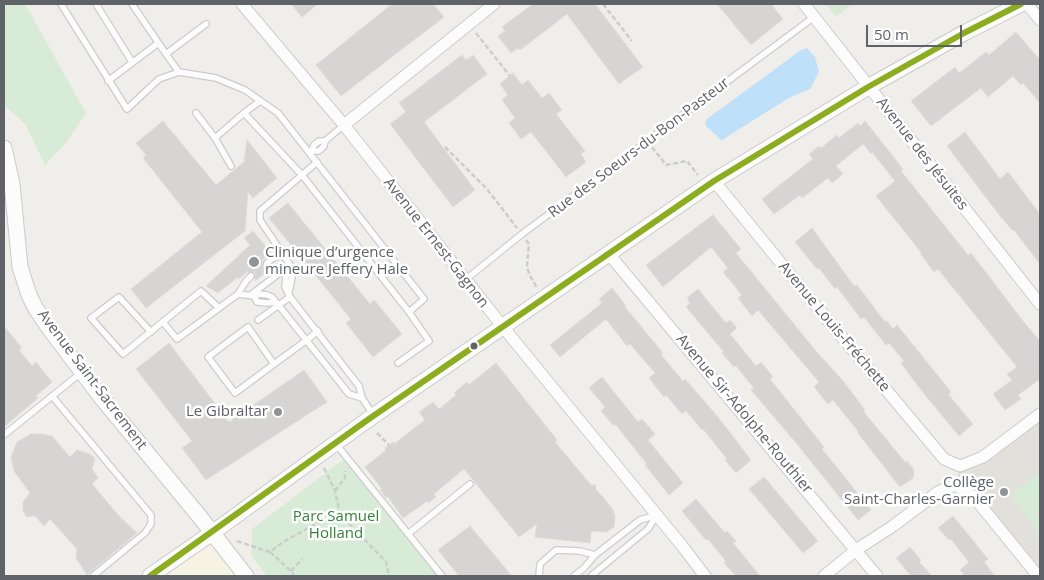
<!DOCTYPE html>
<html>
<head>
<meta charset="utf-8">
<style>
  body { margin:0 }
  #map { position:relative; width:1044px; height:580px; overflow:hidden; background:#efeeea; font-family:"Open Sans",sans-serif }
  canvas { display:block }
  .frame { position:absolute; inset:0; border:5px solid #5f6368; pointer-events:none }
  .scale { position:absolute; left:866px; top:25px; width:96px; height:22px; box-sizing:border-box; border:2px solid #5f6368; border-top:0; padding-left:6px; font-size:15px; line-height:18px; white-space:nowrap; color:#5f6368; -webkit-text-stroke:4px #fff; paint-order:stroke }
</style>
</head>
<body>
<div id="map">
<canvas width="1044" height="580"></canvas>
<div class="frame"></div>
<div class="scale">50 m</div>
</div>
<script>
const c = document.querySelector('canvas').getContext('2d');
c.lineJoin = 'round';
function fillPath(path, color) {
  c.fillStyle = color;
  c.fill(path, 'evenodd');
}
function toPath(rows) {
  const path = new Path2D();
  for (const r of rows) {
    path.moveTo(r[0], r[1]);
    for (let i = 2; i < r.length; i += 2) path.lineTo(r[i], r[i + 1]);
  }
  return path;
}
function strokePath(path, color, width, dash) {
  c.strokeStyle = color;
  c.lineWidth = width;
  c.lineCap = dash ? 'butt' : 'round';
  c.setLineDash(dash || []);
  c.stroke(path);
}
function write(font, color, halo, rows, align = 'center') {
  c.font = font + ' "Open Sans",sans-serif';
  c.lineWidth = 5;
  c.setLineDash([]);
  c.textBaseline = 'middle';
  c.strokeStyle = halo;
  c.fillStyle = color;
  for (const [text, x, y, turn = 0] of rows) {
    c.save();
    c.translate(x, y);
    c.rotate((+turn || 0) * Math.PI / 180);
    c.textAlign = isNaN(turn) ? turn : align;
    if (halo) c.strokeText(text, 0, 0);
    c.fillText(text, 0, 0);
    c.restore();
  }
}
fillPath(toPath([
  [212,533,234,576,150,576]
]), '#f7f3e4');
fillPath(toPath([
  [1040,414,1040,576,973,496,955,485,960,466]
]), '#e2e0da');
fillPath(toPath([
  [4,4,25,4,86,113,66,143,45,165,26,125,4,105],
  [825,4,852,4,836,17],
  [344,459,444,576,267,576,251,555,252,529],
  [1040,471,1040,533,1010,496]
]), '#d8ebd6');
fillPath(toPath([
  [807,48,815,57,819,72,810,89,787,99,722,140,719,139,716,135,706,126,705,123,707,119,801,50]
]), '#bfe0f9');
const building = toPath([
  [291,4,318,4,302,17,291,4],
  [392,4,433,4,444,17,341,96,316,65,392,4],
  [533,4,595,4,643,67,619,84,567,14,520,50,518,48,511,53,498,36,505,31,502,27,533,4],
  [717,4,771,4,783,19,751,45,717,4],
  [1016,32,1040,60,1040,103,1023,83,1021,85,1013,76,988,97,981,88,931,126,911,101,955,67,959,73,986,52,989,55,1016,32],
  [462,55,466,60,473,55,487,74,424,122,475,190,453,207,390,124,406,112,399,103,462,55],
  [513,73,522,85,528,80,542,98,549,93,562,110,556,114,585,151,581,154,586,162,566,177,531,132,521,139,509,123,515,118,502,100,508,95,500,84,513,73],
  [163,121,216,185,244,162,247,140,277,178,253,198,248,192,245,231,146,308,131,289,202,232,143,158,146,155,136,143,163,121],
  [865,121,903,169,901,171,968,255,971,253,1023,321,1040,341,1040,379,1018,395,1021,399,1005,410,993,394,1012,380,1007,374,1017,367,938,269,934,272,920,253,921,252,876,196,895,181,872,152,871,154,863,144,836,166,843,174,832,183,828,178,802,198,800,195,774,214,762,199,813,159,809,154,819,146,821,148,837,135,839,138,858,123,860,126,865,121],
  [965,132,1000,179,1008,172,1040,214,1040,264,1014,230,1013,231,1000,216,947,146,965,132],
  [288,203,370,304,374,300,402,334,373,357,346,323,351,319,269,218,288,203],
  [713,215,741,249,736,253,815,350,844,382,865,410,863,411,905,462,907,461,914,470,913,478,900,487,857,432,858,431,833,400,828,404,814,387,819,382,758,310,752,316,738,298,742,295,723,272,728,268,711,247,663,287,646,265,713,215],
  [812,228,854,286,857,285,885,322,887,321,893,329,897,325,951,392,948,394,973,424,959,436,921,390,901,363,904,361,889,343,886,345,864,317,861,319,837,287,835,289,819,268,817,269,795,242,812,228],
  [253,231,271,253,263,259,262,263,265,267,270,267,271,268,255,281,255,273,247,272,239,279,238,277,218,293,206,286,250,245,244,238,253,231],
  [612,288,626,306,625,307,663,353,661,355,683,381,685,379,718,417,751,460,736,473,725,460,727,459,703,429,702,430,686,411,682,414,666,395,664,397,649,378,655,373,630,344,627,346,606,319,560,357,550,345,602,303,599,299,612,288],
  [698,289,726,323,730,320,737,328,730,334,756,366,761,362,773,377,770,379,824,447,822,449,871,510,858,520,797,444,751,390,754,388,736,366,734,367,722,353,724,352,686,307,690,303,687,298,698,289],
  [4,326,22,348,19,350,32,366,36,362,52,382,36,396,38,398,4,427,4,326],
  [169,343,229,422,304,370,327,402,206,480,182,448,192,441,136,369,169,343],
  [496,363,557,440,555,442,591,485,596,485,596,490,603,497,613,510,615,516,614,527,607,532,591,531,590,543,535,537,537,524,519,537,464,469,434,494,436,497,428,503,427,501,403,518,388,497,386,498,380,490,382,489,365,467,386,450,385,448,393,442,394,444,425,420,419,412,433,402,439,409,456,395,454,393,461,387,467,382,469,385,496,363],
  [602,377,638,422,642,419,655,434,648,440,683,483,669,495,645,465,647,464,615,424,614,426,601,411,605,407,589,388,602,377],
  [31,434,42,434,52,436,70,457,77,450,90,454,95,459,92,469,98,478,92,484,119,516,137,533,87,575,76,558,77,549,50,519,44,526,35,516,27,517,23,511,23,502,30,493,14,471,11,457,17,442,31,434],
  [764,477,818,541,803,553,749,489,764,477],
  [696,499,725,533,727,531,736,541,733,543,760,576,736,576,724,563,726,561,708,539,706,540,682,511,696,499],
  [953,516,988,559,984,562,995,576,965,576,960,570,969,562,951,539,949,540,938,528,953,516],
  [470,526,512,576,459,576,438,550,470,526],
  [910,547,921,560,919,562,932,576,911,576,896,558,910,547]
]);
fillPath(building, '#d6d5d3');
strokePath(building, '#deddd9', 1);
const lane = toPath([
  [61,4,127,109,159,79,179,72,216,78,245,90,278,113,424,299,409,312,302,175,260,211,260,220,290,265,289,271,292,277,289,292],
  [96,4,132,62],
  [132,4,166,54,206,24],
  [166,54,179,72],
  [108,81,157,44],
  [260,101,244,113,302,175,317,162],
  [196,113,215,138],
  [313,151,319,151,324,146,325,141,344,125],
  [311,152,314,145,319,141,325,141],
  [231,166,215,138,244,113],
  [267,263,273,258,283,255],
  [289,271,286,275,285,287,290,297,359,386,362,398,374,416],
  [465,280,522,234,814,17],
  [238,294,246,281,251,276],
  [252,294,290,265],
  [254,296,257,302,267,303,275,302],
  [258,320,290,297],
  [163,322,177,339,238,294,254,296,259,294,267,295,272,297,349,394,362,398],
  [151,332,119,297,91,318,123,354,201,291,219,308],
  [398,363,429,341,409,312],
  [274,364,248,327,208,357,235,393,274,364,307,340,318,331],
  [52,396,151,515,151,524,145,533,93,576],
  [4,435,82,372],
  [336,444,442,576],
  [408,534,470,484],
  [539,576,540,564,556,550,580,551,595,555,640,520,657,515],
  [574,576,584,568,595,555],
  [591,576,648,529,657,515]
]);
const street = toPath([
  [242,4,344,125,503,327,683,547,705,576],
  [804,4,1040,304],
  [1027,4,1040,20],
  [344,125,494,4],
  [714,181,806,294,944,459,960,466,983,457,1040,414],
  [608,253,877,576],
  [824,576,856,550,893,526,938,492,955,485,973,496,1038,576]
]);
const secondary = toPath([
  [4,148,12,184,20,267,29,295,36,309,49,328,100,396,200,517,246,576],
  [150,576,212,533,366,421,714,181,868,87,964,33,1021,4]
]);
strokePath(lane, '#cbcccc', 8);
strokePath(street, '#cbcccc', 13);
strokePath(secondary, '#cacacb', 17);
strokePath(toPath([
  [603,4,632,41],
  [476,33,510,76],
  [445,147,487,189,517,228],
  [652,147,666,165,687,161,698,175],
  [526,240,529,244,527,265,529,274,537,288],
  [377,433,389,445],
  [324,468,335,491,340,514],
  [335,491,345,478,345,471],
  [237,541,270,552,283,542,321,521,340,514,386,562,389,576],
  [270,552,291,571,294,576],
  [291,571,302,559]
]), '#cacfcc', 2.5, [5, 2.5]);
strokePath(lane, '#fdfcfc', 5.5);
strokePath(street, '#fdfcfc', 11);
strokePath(secondary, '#fdfcfc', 15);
strokePath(toPath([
  [150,576,366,421,714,181,868,87,964,33,1021,4]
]), '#8cad1f', 6);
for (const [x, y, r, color] of [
  [254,262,6,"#919496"],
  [474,346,4.5,"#5f6368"],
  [278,412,5,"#919496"],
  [1004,492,5,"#919496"]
]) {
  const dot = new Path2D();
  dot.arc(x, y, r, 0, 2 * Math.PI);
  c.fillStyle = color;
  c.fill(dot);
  strokePath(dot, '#fff', 2);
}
write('15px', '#5f6368', '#fff', [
  ["Rue des Soeurs-du-Bon-Pasteur",639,148,-37],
  ["Avenue des Jésuites",922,154,52],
  ["Avenue Ernest-Gagnon",436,243,52],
  ["Avenue Louis-Fréchette",834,327,50],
  ["Avenue Saint-Sacrement",92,380,53],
  ["Avenue Sir-Adolphe-Routhier",744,414,50]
]);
write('15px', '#5f6368', '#fff', [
  ["Clinique d’urgence",265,253,"left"],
  ["mineure Jeffery Hale",265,270,"left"],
  ["Le Gibraltar",268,412],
  ["Collège",994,483],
  ["Saint-Charles-Garnier",994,500]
], 'right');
write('15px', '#348238', '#fff', [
  ["Parc Samuel",336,517],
  ["Holland",336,534]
]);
</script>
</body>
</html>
